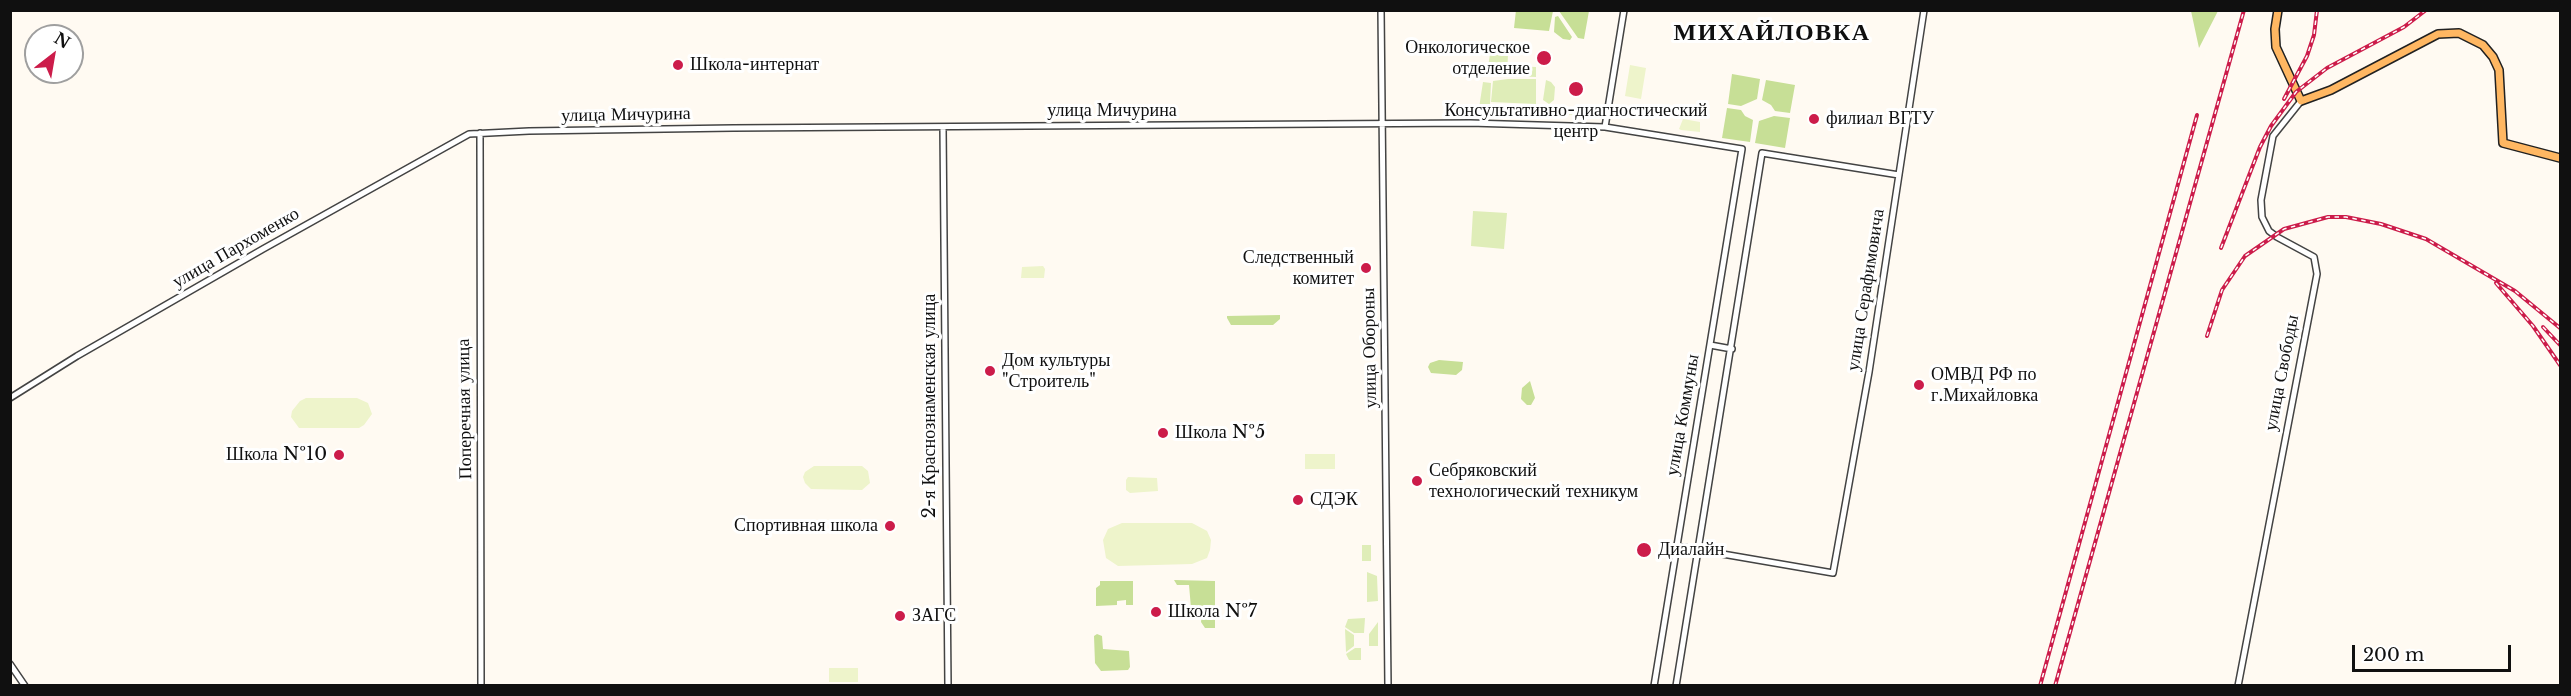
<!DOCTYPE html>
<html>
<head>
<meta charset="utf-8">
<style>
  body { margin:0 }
  #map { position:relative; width:2571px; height:696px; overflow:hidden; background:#fffaf2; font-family:"Libre Baskerville",serif }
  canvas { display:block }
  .frame { position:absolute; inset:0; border:12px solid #101010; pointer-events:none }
  .north { position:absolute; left:24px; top:24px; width:60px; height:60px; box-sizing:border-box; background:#fff; border:2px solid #9f9f9f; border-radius:50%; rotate:31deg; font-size:16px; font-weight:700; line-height:24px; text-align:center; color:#101010 }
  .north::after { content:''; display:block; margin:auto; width:21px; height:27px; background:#cc1c4a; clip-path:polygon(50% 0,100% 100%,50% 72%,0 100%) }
  .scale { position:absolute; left:2352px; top:645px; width:159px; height:27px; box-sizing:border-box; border:3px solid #101010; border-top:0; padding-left:8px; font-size:18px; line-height:21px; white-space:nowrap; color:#101010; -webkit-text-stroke:4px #fff; paint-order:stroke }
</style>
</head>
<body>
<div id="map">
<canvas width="2571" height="696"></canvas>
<div class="frame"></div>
<div class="north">N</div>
<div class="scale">200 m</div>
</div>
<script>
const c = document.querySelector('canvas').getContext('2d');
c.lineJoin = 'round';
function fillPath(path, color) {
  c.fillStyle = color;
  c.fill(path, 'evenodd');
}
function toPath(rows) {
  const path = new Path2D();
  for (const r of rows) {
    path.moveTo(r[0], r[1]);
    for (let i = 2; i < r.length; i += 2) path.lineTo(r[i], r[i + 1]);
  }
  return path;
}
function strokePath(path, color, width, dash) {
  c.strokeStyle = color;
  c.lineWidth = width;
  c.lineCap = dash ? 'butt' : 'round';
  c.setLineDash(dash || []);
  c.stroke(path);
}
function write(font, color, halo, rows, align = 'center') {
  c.font = font + ' "Libre Baskerville",serif';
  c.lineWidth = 6;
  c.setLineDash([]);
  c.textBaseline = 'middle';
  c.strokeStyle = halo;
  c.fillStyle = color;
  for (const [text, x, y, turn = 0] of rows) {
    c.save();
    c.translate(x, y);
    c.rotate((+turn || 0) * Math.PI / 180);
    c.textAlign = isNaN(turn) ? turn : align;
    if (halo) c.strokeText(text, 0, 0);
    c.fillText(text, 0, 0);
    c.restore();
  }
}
fillPath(toPath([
  [1490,54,1508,55,1507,73,1504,76,1487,74],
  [1511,66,1536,67,1536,77,1514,76,1511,73],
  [1508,79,1536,79,1536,104,1491,102,1493,81],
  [1546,80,1551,82,1555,87,1554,100,1549,104,1543,100],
  [1483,82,1491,83,1490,104,1535,106,1536,114,1482,113,1479,108],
  [1545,107,1594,108,1593,115,1542,114],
  [1473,211,1507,213,1504,249,1471,246],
  [1362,545,1371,545,1371,561,1362,561],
  [1367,572,1377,576,1378,601,1367,602],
  [1365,618,1364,633,1354,633,1345,627,1348,619],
  [1378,622,1378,646,1369,646,1369,634],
  [1345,629,1354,635,1354,646,1346,652],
  [1355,648,1361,648,1361,660,1349,660,1346,654]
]), '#dfedb8');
fillPath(toPath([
  [1516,10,1553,11,1549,31,1514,28],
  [1559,11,1589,11,1584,39,1578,38],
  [2191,11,2218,11,2199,48],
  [1558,16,1572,37,1570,40,1563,39,1554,32,1555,17],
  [1732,74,1760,79,1757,99,1741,106,1728,104],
  [1766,80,1795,85,1790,113,1775,111,1771,105,1762,100],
  [1727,108,1741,110,1745,116,1753,120,1750,142,1722,138],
  [1774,116,1790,118,1785,148,1755,143,1759,121],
  [1280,315,1280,319,1273,325,1231,325,1227,318,1227,316],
  [1439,360,1463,362,1462,370,1456,375,1431,373,1428,367,1430,363],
  [1530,381,1535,398,1531,405,1527,405,1521,399,1522,388],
  [1174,580,1215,581,1215,628,1205,628,1201,622,1202,613,1191,608,1189,585,1177,585],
  [1100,581,1133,581,1133,605,1126,605,1126,600,1117,601,1117,605,1096,606,1096,588,1100,585],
  [1097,634,1102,636,1103,649,1129,651,1130,667,1128,670,1101,671,1095,663,1094,636]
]), '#c7df96');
fillPath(toPath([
  [1630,65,1646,68,1641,99,1625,96],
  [1683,119,1700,122,1700,132,1681,130,1679,129],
  [1043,266,1045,269,1044,278,1021,278,1022,267],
  [306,398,357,398,368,403,372,414,364,425,359,428,299,428,291,417,292,411,300,401],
  [1305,454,1335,454,1335,469,1305,469],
  [814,466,862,466,868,471,870,483,862,490,811,489,805,483,803,477,805,472],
  [1128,477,1157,478,1158,491,1130,493,1126,490,1126,480],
  [1122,523,1192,523,1207,531,1211,540,1210,550,1207,558,1192,564,1118,566,1106,558,1103,540,1108,529],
  [829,668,858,668,858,682,829,682]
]), '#eef4cb');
const minor = toPath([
  [1381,10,1388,686],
  [943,127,948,686],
  [1605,127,1624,10],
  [480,133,481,686],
  [1710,345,1732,349],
  [10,398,77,356,263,249,469,134,529,131,733,128,1470,123,1605,127,1742,149,1654,686],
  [1676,546,1833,573,1869,372,1924,10],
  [10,664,25,686],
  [1676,686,1762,153,1899,175],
  [2238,686,2317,274,2314,257,2277,237,2269,231,2262,217,2261,200,2273,136,2301,101]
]);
const major = toPath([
  [2278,10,2275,29,2276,47,2301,101,2331,90,2438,34,2459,33,2483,45,2493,57,2499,70,2503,143,2560,158]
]);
strokePath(minor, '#434343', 8);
strokePath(major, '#212121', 10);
strokePath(minor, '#fff', 5);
strokePath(major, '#ffb762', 7);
const rail = toPath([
  [2284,99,2307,56,2314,35,2317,10],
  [2221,248,2260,147,2271,126,2296,92,2327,68,2404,27,2426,10],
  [2496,283,2533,326,2560,365],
  [2543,327,2560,345],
  [2207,336,2222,290,2245,256,2284,229,2328,217,2346,217,2381,224,2426,239,2515,291,2560,328],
  [2040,686,2197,115],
  [2055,686,2244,10]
]);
strokePath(rail, '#cc1c4a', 4);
strokePath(rail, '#fff', 1.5, [4.5]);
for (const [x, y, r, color] of [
  [1544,58,8,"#cc1c4a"],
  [678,65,6,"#cc1c4a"],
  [1576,89,8,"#cc1c4a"],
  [1814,119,6,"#cc1c4a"],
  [1366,268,6,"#cc1c4a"],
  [990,371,6,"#cc1c4a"],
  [1919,385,6,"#cc1c4a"],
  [1163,433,6,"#cc1c4a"],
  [339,455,6,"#cc1c4a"],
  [1417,481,6,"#cc1c4a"],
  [1298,500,6,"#cc1c4a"],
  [890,526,6,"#cc1c4a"],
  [1644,550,8,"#cc1c4a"],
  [1156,612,6,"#cc1c4a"],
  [900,616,6,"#cc1c4a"]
]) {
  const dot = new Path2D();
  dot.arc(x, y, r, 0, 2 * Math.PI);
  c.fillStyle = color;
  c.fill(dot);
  strokePath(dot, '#fff', 2);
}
write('18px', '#101010', '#fff', [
  ["Онкологическое",1530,48,"right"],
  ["отделение",1530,69,"right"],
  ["Школа-интернат",690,65],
  ["Консультативно-диагностический",1576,111,"center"],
  ["центр",1576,132,"center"],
  ["филиал ВГТУ",1826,119],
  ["Следственный",1354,258,"right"],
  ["комитет",1354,279,"right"],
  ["Дом культуры",1002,361],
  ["\"Строитель\"",1002,382],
  ["ОМВД РФ по",1931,375],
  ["г.Михайловка",1931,396],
  ["Школа №5",1175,433],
  ["Школа №10",327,455,"right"],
  ["Себряковский",1429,471],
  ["технологический техникум",1429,492],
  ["СДЭК",1310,500],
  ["Спортивная школа",878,526,"right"],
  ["Диалайн",1658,550],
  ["Школа №7",1168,612],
  ["ЗАГС",912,616]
], 'left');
write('18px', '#101010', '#fff', [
  ["улица Мичурина",1112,111],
  ["улица Мичурина",626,115,-1],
  ["улица Пархоменко",236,248,-30],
  ["улица Серафимовича",1866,290,-81],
  ["улица Обороны",1370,348,-91],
  ["улица Свободы",2282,373,-79],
  ["2-я Краснознаменская улица",930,406,-90],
  ["Поперечная улица",465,409,-91],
  ["улица Коммуны",1683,415,-80]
]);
c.letterSpacing = '1.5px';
write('bold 24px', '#101010', '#fff', [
  ["МИХАЙЛОВКА",1772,33]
]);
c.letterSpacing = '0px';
</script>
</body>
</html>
